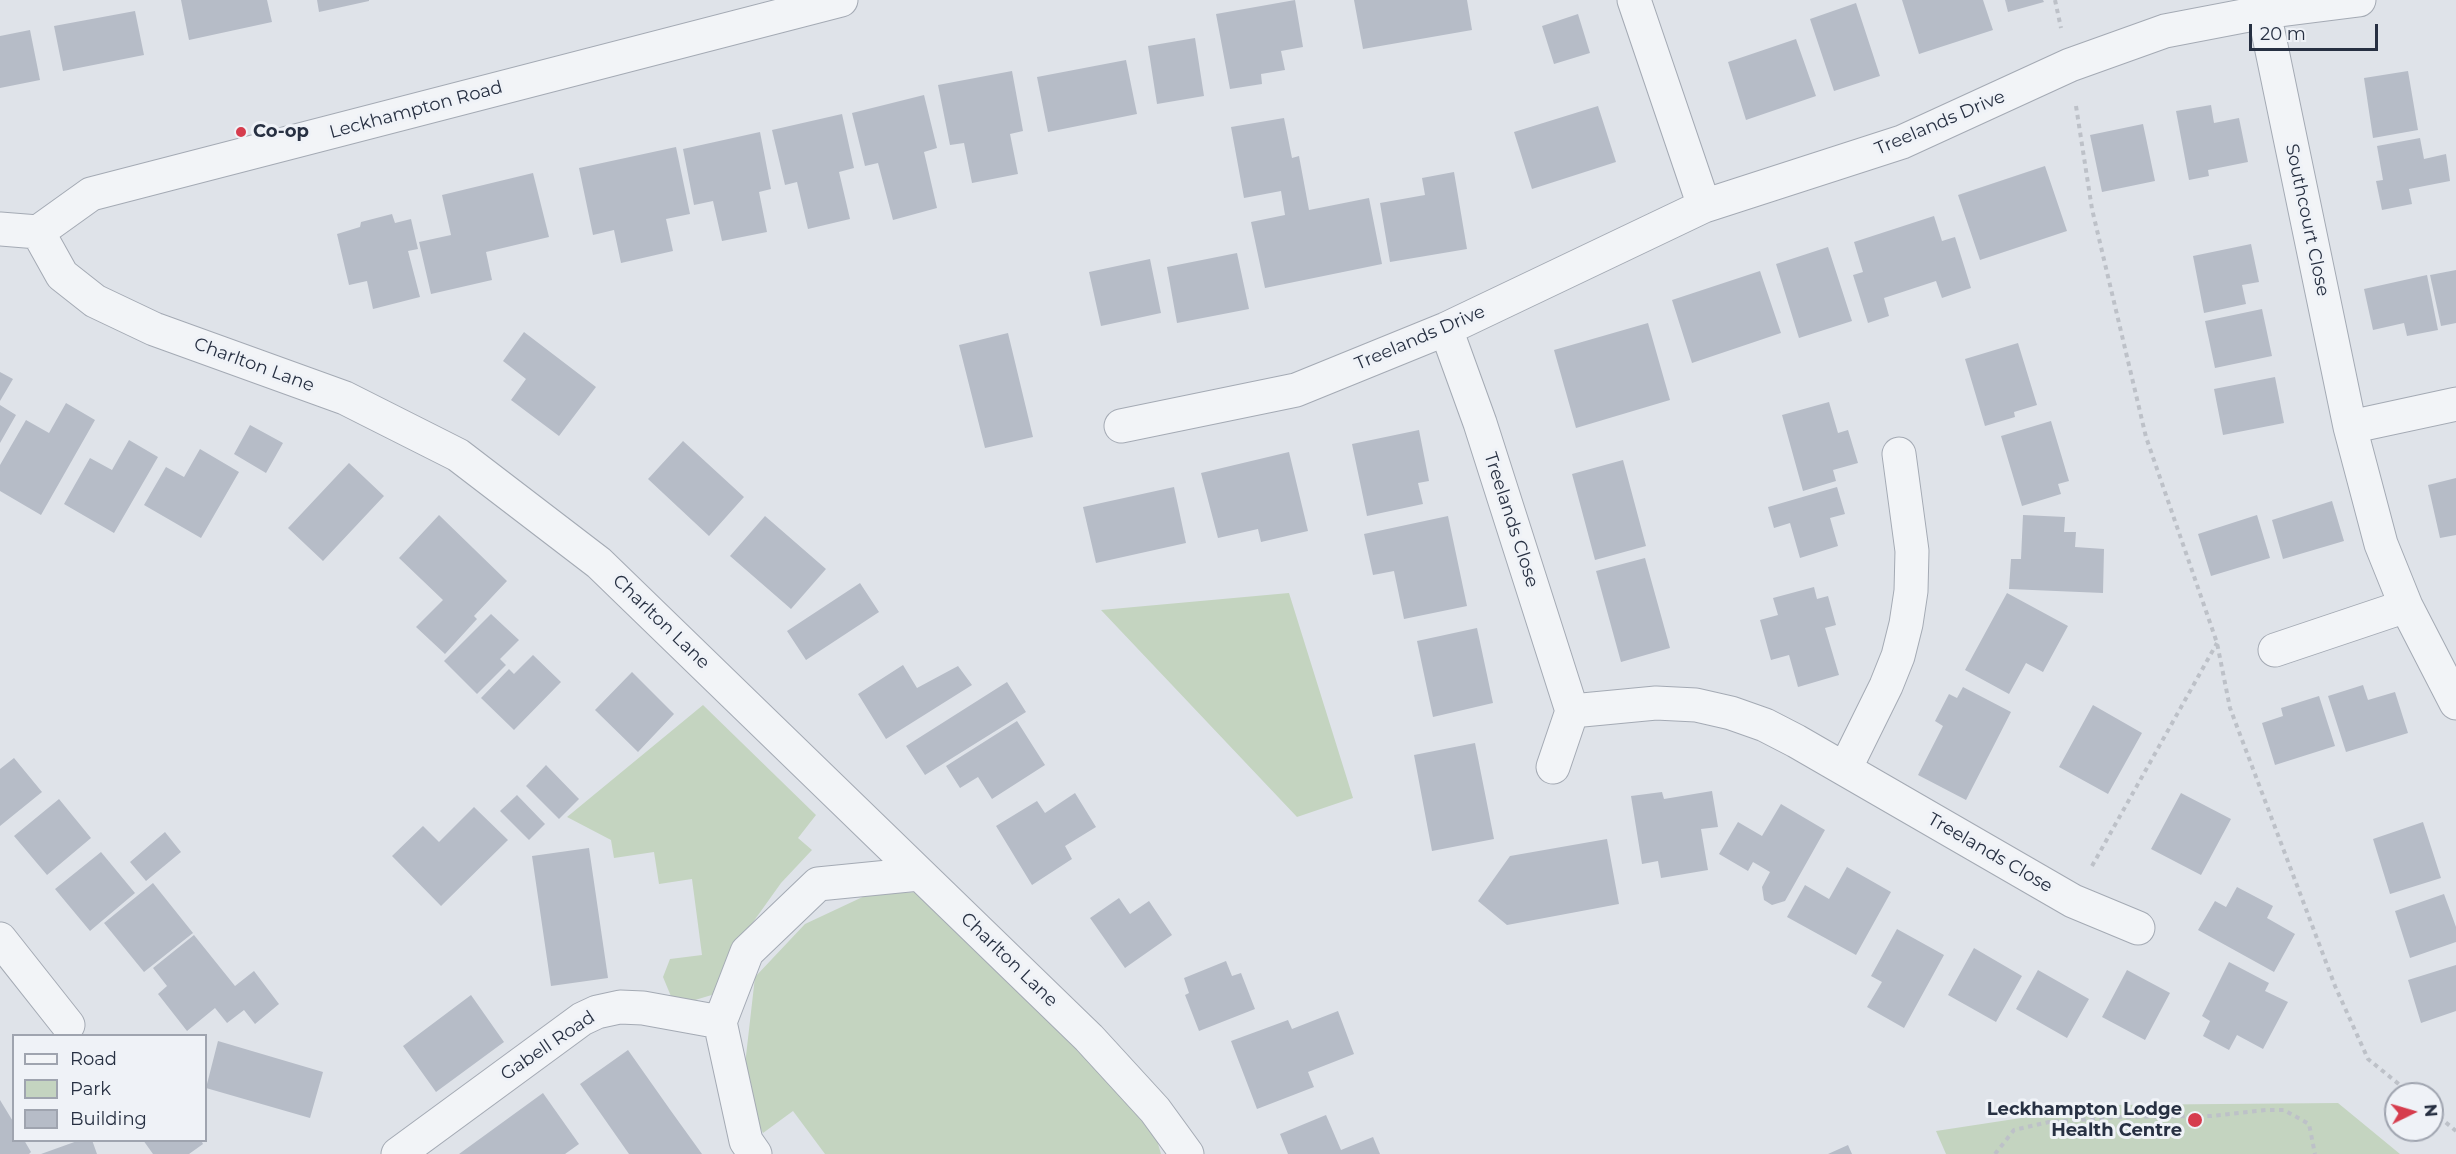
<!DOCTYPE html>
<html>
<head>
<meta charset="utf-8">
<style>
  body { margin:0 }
  #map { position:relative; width:2456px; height:1154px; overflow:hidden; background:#dfe3e9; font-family:Montserrat,sans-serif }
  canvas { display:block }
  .legend { position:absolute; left:12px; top:1034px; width:195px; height:108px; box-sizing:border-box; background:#eff2f7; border:2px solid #9fa4af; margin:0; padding:8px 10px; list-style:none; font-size:18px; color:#273042 }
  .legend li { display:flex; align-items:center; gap:12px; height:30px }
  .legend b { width:30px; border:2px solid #9fa4af }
  .north { position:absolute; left:2384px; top:1082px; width:60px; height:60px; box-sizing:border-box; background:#eff2f7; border:2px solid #9fa4af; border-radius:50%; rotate:85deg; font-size:16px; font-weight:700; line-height:24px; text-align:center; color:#273042 }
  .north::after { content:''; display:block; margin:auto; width:21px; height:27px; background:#d63c4d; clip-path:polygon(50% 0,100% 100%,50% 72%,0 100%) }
  .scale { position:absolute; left:2249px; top:24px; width:129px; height:27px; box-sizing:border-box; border:3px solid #273042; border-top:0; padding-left:8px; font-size:18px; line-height:21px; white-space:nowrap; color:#273042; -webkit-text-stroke:4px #eff2f7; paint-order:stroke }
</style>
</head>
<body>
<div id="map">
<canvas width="2456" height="1154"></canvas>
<ul class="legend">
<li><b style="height:8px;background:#f2f4f7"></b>Road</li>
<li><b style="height:16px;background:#c4d4c0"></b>Park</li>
<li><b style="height:16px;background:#b6bcc7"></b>Building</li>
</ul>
<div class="north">N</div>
<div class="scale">20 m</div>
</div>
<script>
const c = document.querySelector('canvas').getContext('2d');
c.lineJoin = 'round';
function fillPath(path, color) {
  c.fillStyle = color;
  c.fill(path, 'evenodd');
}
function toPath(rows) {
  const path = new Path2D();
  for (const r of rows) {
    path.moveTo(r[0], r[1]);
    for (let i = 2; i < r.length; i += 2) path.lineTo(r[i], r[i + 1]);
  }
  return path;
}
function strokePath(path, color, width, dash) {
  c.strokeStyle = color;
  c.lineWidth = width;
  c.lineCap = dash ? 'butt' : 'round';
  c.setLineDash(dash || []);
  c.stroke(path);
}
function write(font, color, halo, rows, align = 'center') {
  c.font = font + ' Montserrat,sans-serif';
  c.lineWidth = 6;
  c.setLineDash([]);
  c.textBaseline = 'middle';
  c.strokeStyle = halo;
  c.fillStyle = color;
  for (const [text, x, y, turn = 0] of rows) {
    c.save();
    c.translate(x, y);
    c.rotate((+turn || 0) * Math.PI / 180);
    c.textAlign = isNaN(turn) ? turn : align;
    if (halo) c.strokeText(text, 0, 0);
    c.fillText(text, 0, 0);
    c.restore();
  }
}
fillPath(toPath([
  [1289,593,1353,798,1297,817,1101,610],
  [703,705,816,815,798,838,812,850,781,883,736,946,715,994,675,1006,663,977,670,959,702,955,692,879,659,884,654,852,614,858,611,840,567,817],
  [919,892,1152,1123,1161,1154,825,1154,793,1111,763,1133,742,1091,755,977,805,924,869,894],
  [2338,1103,2400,1154,1946,1154,1936,1131,2106,1105]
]), '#c4d4c0');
fillPath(toPath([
  [181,0,267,0,272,22,189,40],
  [317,0,369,0,369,1,319,12],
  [1295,0,1303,47,1281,51,1285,70,1261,74,1262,84,1230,89,1216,14],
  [1354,0,1467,0,1472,30,1363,49],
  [1902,0,1983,0,1993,30,1919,54],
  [2005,0,2043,0,2044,2,2008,12],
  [1856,3,1880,76,1834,91,1810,19],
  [135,11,144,55,63,71,54,26],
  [1578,14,1590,53,1554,64,1542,26],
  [30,30,40,80,0,88,0,36],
  [1195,38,1204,96,1157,104,1148,46],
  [1796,39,1816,96,1746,120,1728,62],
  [1126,60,1137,114,1048,132,1037,77],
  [1012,71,1023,131,1010,134,1018,174,972,183,964,143,950,145,938,85],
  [2408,71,2418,130,2373,138,2364,78],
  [924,95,937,148,924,152,937,208,893,220,878,163,865,166,852,113],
  [2211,105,2214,123,2239,118,2248,162,2208,170,2209,176,2189,180,2176,111],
  [1598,106,1616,162,1532,189,1514,132],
  [842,114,854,168,839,172,850,219,808,229,797,182,785,185,772,130],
  [1284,118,1292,158,1299,156,1309,210,1369,198,1382,264,1265,288,1251,222,1285,215,1281,191,1244,198,1231,127],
  [2143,124,2155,181,2102,192,2090,135],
  [760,132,771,189,759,192,767,232,722,241,713,201,694,205,683,149],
  [2420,138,2424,159,2446,154,2450,181,2409,189,2412,204,2382,210,2376,181,2383,180,2377,146],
  [676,147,690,214,666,219,673,251,621,263,614,230,593,235,579,168],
  [2045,166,2067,231,1980,260,1958,195],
  [1454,172,1467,249,1390,262,1380,203,1425,195,1422,178],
  [533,173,549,237,486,252,492,280,431,294,419,242,451,235,442,195],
  [392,214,395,223,411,219,418,249,408,251,420,297,373,309,367,281,349,285,337,234,360,227,361,222],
  [1934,216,1942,241,1955,237,1971,288,1942,298,1936,281,1884,298,1889,316,1868,323,1853,275,1863,272,1854,242],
  [2251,244,2259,282,2242,285,2246,304,2204,313,2193,256],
  [1828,247,1852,321,1799,338,1776,264],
  [1237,253,1249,309,1177,323,1167,267],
  [1150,259,1161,313,1101,326,1089,272],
  [2456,270,2456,323,2441,326,2430,275],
  [1760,271,1781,333,1692,363,1672,300],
  [2427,275,2438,330,2407,336,2404,323,2373,330,2364,289],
  [2262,309,2272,356,2215,368,2205,321],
  [1648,323,1670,400,1576,428,1554,350],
  [524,332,596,387,559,436,511,400,526,379,503,361],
  [1008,333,1033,437,985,448,959,345],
  [2018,343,2037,405,2014,412,2015,417,1985,426,1965,359],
  [0,372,13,379,0,401],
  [2275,377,2284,423,2223,435,2214,389],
  [1829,402,1838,433,1848,430,1858,463,1833,470,1836,481,1803,491,1782,415],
  [66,403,95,420,41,515,0,491,0,465,26,420,49,433],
  [0,405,16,415,0,443],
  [2051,421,2069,481,2058,484,2061,494,2022,506,2001,436],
  [250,425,283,443,266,473,234,454],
  [1419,430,1429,481,1418,483,1423,504,1367,516,1352,444],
  [129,440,158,457,114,533,64,504,90,458,112,470],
  [683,441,744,497,709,536,648,479],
  [200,449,239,472,201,538,144,505,166,467,184,477],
  [1289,452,1308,531,1261,542,1258,529,1218,538,1201,473],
  [1623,460,1646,546,1595,560,1572,474],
  [349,463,384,496,323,561,288,528],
  [2456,478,2456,535,2440,538,2428,485],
  [1174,487,1186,543,1096,563,1083,507],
  [1837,487,1845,514,1830,518,1838,546,1800,558,1790,523,1774,528,1768,507],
  [2332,501,2344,541,2283,559,2272,520],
  [439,515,507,581,474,616,477,619,445,654,416,627,443,600,399,558],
  [2023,515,2065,517,2064,532,2076,532,2075,547,2104,549,2103,593,2009,589,2011,559,2021,559],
  [2257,515,2270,558,2211,576,2198,534],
  [765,516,826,569,791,609,730,556],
  [1448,516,1467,606,1404,619,1394,571,1373,575,1364,534],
  [1645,558,1670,648,1621,662,1596,571],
  [860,583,879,612,806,660,787,631],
  [1814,587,1817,599,1828,596,1836,625,1825,628,1839,675,1798,687,1789,655,1771,660,1760,620,1778,615,1773,598],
  [2007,593,2068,626,2043,672,2026,663,2009,694,1965,670],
  [491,614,519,640,500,659,506,665,477,694,444,661],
  [1477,628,1493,703,1433,717,1417,641],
  [533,655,561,682,514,730,481,698,509,669,514,674],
  [903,665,917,688,958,666,972,685,886,739,858,694],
  [632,672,674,714,638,752,595,710],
  [1007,682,1026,712,925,775,906,746],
  [2363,685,2368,700,2395,692,2408,733,2346,752,2328,696],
  [1963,687,2011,712,1966,800,1918,775,1943,726,1935,721,1949,694,1957,698],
  [2319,696,2335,746,2275,765,2262,723,2283,716,2281,708],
  [2093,705,2142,733,2108,794,2059,767],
  [1017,721,1045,765,992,799,978,777,960,788,946,766],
  [1475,743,1494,839,1432,851,1414,755],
  [14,758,42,792,0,826,0,769],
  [546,765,579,799,559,819,526,786],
  [1712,791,1718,827,1701,829,1708,870,1661,878,1658,861,1642,864,1631,796,1662,792,1664,799],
  [1075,793,1096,827,1065,846,1072,859,1032,885,996,826,1037,801,1045,813],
  [2181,793,2231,819,2201,875,2151,849],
  [517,795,545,824,529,840,500,811],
  [59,799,91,838,47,875,14,836],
  [1781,804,1825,830,1785,901,1772,905,1764,900,1762,887,1770,872,1753,862,1748,871,1719,854,1738,822,1762,836],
  [474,807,508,840,441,906,392,856,423,826,439,842],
  [2423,822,2441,878,2390,894,2373,839],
  [165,832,181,852,146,881,130,862],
  [1607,839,1619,904,1507,925,1478,901,1510,856],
  [589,848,608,978,551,986,532,856],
  [101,852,135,893,90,931,55,889],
  [1847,867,1891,892,1856,955,1787,917,1805,885,1829,899],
  [153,883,193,933,144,972,104,923],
  [2237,887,2273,906,2267,918,2295,934,2274,972,2198,930,2215,901,2226,907],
  [2444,894,2456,927,2456,942,2410,958,2395,911],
  [1119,898,1130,914,1149,901,1172,935,1125,968,1090,918],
  [1897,929,1944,955,1904,1028,1867,1007,1882,982,1871,976],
  [194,935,235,986,254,971,279,1004,255,1024,244,1010,227,1023,215,1008,187,1031,158,994,167,986,153,968],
  [1974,948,2022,976,1996,1022,1948,995],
  [1226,961,1232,976,1241,973,1255,1009,1199,1031,1185,995,1189,993,1184,978],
  [2229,962,2269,983,2265,991,2288,1002,2263,1049,2237,1035,2229,1050,2203,1036,2210,1021,2202,1016],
  [2456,965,2456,1011,2421,1023,2408,980],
  [2038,970,2089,999,2067,1038,2016,1009],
  [2127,970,2170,993,2145,1040,2102,1017],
  [471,995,504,1042,436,1092,403,1046],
  [1338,1011,1354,1054,1308,1072,1314,1087,1257,1109,1231,1041,1288,1020,1292,1029],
  [218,1041,323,1072,310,1118,206,1088],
  [628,1050,671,1111,702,1154,629,1154,580,1084],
  [543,1093,579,1144,565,1154,459,1154],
  [0,1100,14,1123,14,1140,24,1140,31,1152,29,1154,0,1154],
  [1326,1115,1341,1150,1373,1137,1380,1154,1288,1154,1280,1134],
  [80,1140,92,1140,97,1154,41,1154],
  [143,1140,201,1140,203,1144,189,1154,153,1154],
  [1848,1145,1852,1154,1828,1154]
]), '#b6bcc7');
const minor = toPath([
  [1634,0,1704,206],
  [2264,12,2350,427,2381,544,2406,606,2456,703],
  [0,229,38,232,91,194,841,0],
  [38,232,62,275,95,301,154,329,345,398,458,455,599,563,1089,1038,1155,1110,1187,1154],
  [1446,329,1480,423,1572,711,1656,703,1696,705,1731,713,1765,725,1796,741,2073,901,2138,928],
  [1121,426,1296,390,1446,329,1704,206,1902,142,2070,65,2165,31,2264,12,2359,0],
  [2350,427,2456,404],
  [2275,650,2406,606],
  [1553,767,1572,711],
  [1845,769,1886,686,1898,656,1906,624,1911,591,1912,551,1899,454],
  [0,939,68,1025],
  [398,1154,582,1019,597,1012,620,1007,643,1008,720,1022],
  [755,1154,746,1141,720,1022,747,952,818,884,919,874]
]);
strokePath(minor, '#a4aab4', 35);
strokePath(toPath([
  [2055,0,2061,28],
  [2076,106,2092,209,2146,437,2217,643,2230,708,2335,986,2368,1059,2411,1094],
  [2092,866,2217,643],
  [2432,1111,2456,1131],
  [1995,1154,2014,1130,2049,1122,2120,1117,2211,1116,2266,1110,2284,1110,2309,1124,2315,1154]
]), '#bdc1c8', 4, [4.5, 4.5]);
strokePath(minor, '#f2f4f7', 33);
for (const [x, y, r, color] of [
  [241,132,6,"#d63c4d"],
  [2195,1120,8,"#d63c4d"]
]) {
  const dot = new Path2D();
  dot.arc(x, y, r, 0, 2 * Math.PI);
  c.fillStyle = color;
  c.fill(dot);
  strokePath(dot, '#eff2f7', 2);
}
write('18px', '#273042', '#eff2f7', [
  ["Leckhampton Road",416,110,-15],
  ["Treelands Drive",1940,123,-23],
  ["Southcourt Close",2307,220,78],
  ["Treelands Drive",1420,338,-23],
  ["Charlton Lane",254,365,20],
  ["Treelands Close",1511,520,72],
  ["Charlton Lane",661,622,44],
  ["Treelands Close",1990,853,30],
  ["Charlton Lane",1009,960,44],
  ["Gabell Road",548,1046,-34]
]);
write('bold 18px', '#273042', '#eff2f7', [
  ["Co-op",253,132],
  ["Leckhampton Lodge",2182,1110,"right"],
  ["Health Centre",2182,1131,"right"]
], 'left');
</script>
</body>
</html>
